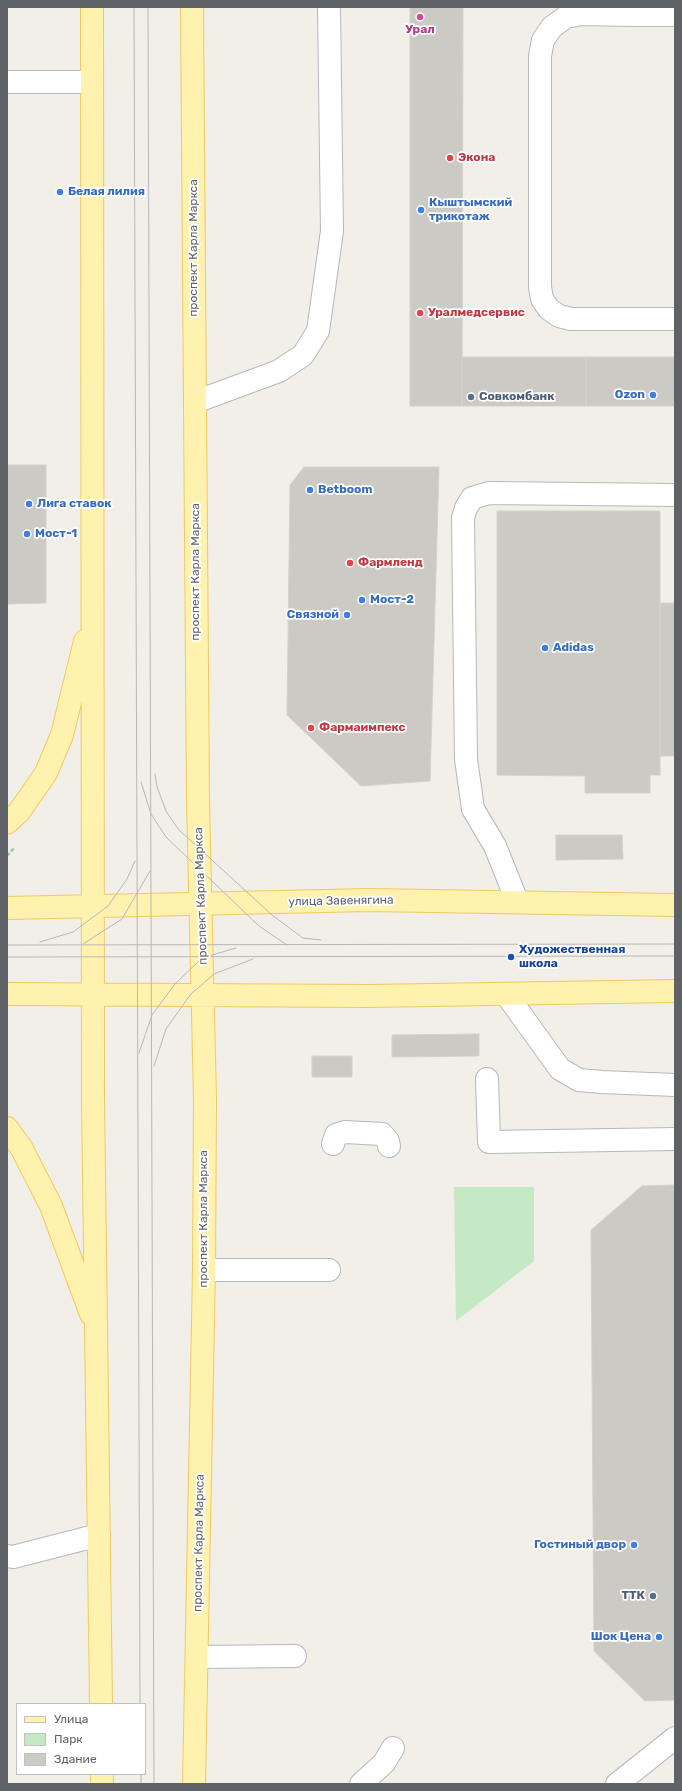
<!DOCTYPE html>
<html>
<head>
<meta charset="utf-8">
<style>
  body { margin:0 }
  #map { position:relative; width:682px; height:1791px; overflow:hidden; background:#f1efe8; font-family:Rubik,sans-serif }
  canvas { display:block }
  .frame { position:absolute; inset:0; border:8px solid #5f6368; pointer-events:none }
  .legend { position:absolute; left:16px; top:1703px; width:130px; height:72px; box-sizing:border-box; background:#fff; border:1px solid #bfc1c3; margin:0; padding:5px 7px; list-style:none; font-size:12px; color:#5f6368 }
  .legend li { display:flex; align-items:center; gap:8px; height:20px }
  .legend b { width:20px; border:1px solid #bfc1c3 }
</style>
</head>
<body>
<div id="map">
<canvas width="682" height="1791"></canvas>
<div class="frame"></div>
<ul class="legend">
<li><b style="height:5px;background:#fff2af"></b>Улица</li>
<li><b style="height:11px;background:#c5e8c5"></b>Парк</li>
<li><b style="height:11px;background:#cccac5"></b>Здание</li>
</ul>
</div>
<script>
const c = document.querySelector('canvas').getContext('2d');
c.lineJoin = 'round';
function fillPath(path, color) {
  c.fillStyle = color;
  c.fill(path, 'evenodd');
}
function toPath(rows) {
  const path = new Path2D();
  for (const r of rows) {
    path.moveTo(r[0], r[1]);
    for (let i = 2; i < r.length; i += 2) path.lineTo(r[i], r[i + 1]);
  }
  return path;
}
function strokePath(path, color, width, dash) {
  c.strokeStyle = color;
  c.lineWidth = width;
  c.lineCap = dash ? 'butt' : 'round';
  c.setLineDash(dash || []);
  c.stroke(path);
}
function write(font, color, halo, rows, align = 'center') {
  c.font = font + ' Rubik,sans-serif';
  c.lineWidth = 3.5;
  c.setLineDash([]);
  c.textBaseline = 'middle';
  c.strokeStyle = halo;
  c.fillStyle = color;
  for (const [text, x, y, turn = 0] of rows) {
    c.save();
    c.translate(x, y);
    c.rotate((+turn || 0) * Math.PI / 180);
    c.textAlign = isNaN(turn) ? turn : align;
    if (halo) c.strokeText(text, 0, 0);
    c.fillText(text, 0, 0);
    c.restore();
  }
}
fillPath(toPath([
  [454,1187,534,1187,534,1261,456,1321]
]), '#c5e8c5');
const building = toPath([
  [410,7,463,7,462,406,410,406,410,7],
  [462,357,586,357,586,406,462,406,462,357],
  [586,357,675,357,675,406,586,406,586,357],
  [7,465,46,465,46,603,7,604,7,465],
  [304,467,439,467,430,781,361,786,287,715,290,485,304,467],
  [497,511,660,511,660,775,650,775,650,793,585,793,585,776,497,775,497,511],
  [660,603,675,603,675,756,660,756,660,603],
  [556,835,622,835,623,859,556,860,556,835],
  [479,1034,479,1056,392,1057,392,1035,479,1034],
  [312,1056,352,1056,352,1077,312,1077,312,1056],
  [675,1185,675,1700,645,1701,594,1651,591,1230,642,1186,675,1185]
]);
fillPath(building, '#cccac5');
strokePath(building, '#d6d1c6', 1);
const minor = toPath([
  [635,7,635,15,675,15],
  [635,15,581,14,566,17,552,27,543,40,540,56,540,287,542,299,549,309,559,316,571,319,675,319],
  [7,82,92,82],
  [195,402,279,371,303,355,318,331,332,231,329,7],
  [517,901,495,846,473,809,466,759,463,518,466,508,472,498,489,493,675,495],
  [506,994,560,1069,579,1080,602,1082,675,1085],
  [487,1079,489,1142,675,1139],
  [333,1144,336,1135,345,1132,382,1134,388,1141,389,1146],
  [204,1270,329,1270],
  [7,1556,13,1557,99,1535],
  [197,1657,295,1656],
  [361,1784,384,1763,393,1748],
  [617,1784,675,1738]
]);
const major = toPath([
  [92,7,93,1099,101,1704],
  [192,7,198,801,205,1099,204,1270,194,1784],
  [7,823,19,812,46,773,62,735,85,641],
  [7,908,369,900,675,905],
  [7,994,369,996,675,991],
  [7,1128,22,1149,51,1206,91,1314],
  [102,1774,102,1784]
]);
strokePath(minor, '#b5b8bc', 24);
strokePath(major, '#f2c960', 24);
strokePath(toPath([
  [7,856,15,847]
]), '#9cc7a9', 2.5, [4, 2]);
strokePath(minor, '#fff', 22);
strokePath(major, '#fff2af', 22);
strokePath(toPath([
  [134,7,140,1704],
  [148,7,154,1784],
  [155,774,157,787,166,811,178,829,272,915,303,938,321,940],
  [141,782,151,814,166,837,259,926,287,945],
  [40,942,73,932,108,906,127,879,135,861],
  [83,944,122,919,150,871],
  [7,945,675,944],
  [7,957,675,956],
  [139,1053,152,1015,175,984,202,958,236,948],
  [154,1066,166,1029,190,995,214,974,253,959],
  [141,1774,141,1784]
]), '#b6b7b8', 1);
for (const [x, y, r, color] of [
  [420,17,4,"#d1479c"],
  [450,158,4,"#e0444e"],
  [60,192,4,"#3f7fe0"],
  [421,210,4,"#3f7fe0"],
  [420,313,4,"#e0444e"],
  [653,395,4,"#3f7fe0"],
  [471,397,4,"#5c6f8a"],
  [310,490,4,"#3f7fe0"],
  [29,504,4,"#3f7fe0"],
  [27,534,4,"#3f7fe0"],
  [350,563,4,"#e0444e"],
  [362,600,4,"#3f7fe0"],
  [347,615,4,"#3f7fe0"],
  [545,648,4,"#3f7fe0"],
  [311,728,4,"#e0444e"],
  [511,957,4,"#1a4fb4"],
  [634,1545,4,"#3f7fe0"],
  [653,1596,4,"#5c6f8a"],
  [659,1637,4,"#3f7fe0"]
]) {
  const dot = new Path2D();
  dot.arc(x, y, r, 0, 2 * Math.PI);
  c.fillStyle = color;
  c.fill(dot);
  strokePath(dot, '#fff', 1.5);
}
write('bold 12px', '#b23c85', '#fff', [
  ["Урал",420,30]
]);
write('bold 12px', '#be3a42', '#fff', [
  ["Экона",458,158],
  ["Уралмедсервис",428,313],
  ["Фармленд",358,563],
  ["Фармаимпекс",319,728]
], 'left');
write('bold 12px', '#366cbe', '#fff', [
  ["Белая лилия",68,192],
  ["Кыштымский",429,203],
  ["трикотаж",429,217],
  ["Ozon",645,395,"right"],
  ["Betboom",318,490],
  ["Лига ставок",37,504],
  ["Мост-1",35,534],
  ["Мост-2",370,600],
  ["Связной",339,615,"right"],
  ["Adidas",553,648],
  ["Гостиный двор",626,1545,"right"],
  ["Шок Цена",651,1637,"right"]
], 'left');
write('12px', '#5f6368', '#fff', [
  ["проспект Карла Маркса",194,248,-90],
  ["проспект Карла Маркса",196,572,-90],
  ["проспект Карла Маркса",201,896,-92],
  ["улица Завенягина",341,901,-1],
  ["проспект Карла Маркса",204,1219,-90],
  ["проспект Карла Маркса",199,1543,-89]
]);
write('bold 12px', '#4e5e75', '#fff', [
  ["Совкомбанк",479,397],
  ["ТТК",645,1596,"right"]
], 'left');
write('bold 12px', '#164399', '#fff', [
  ["Художественная",519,950],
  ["школа",519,964]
], 'left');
</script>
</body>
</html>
